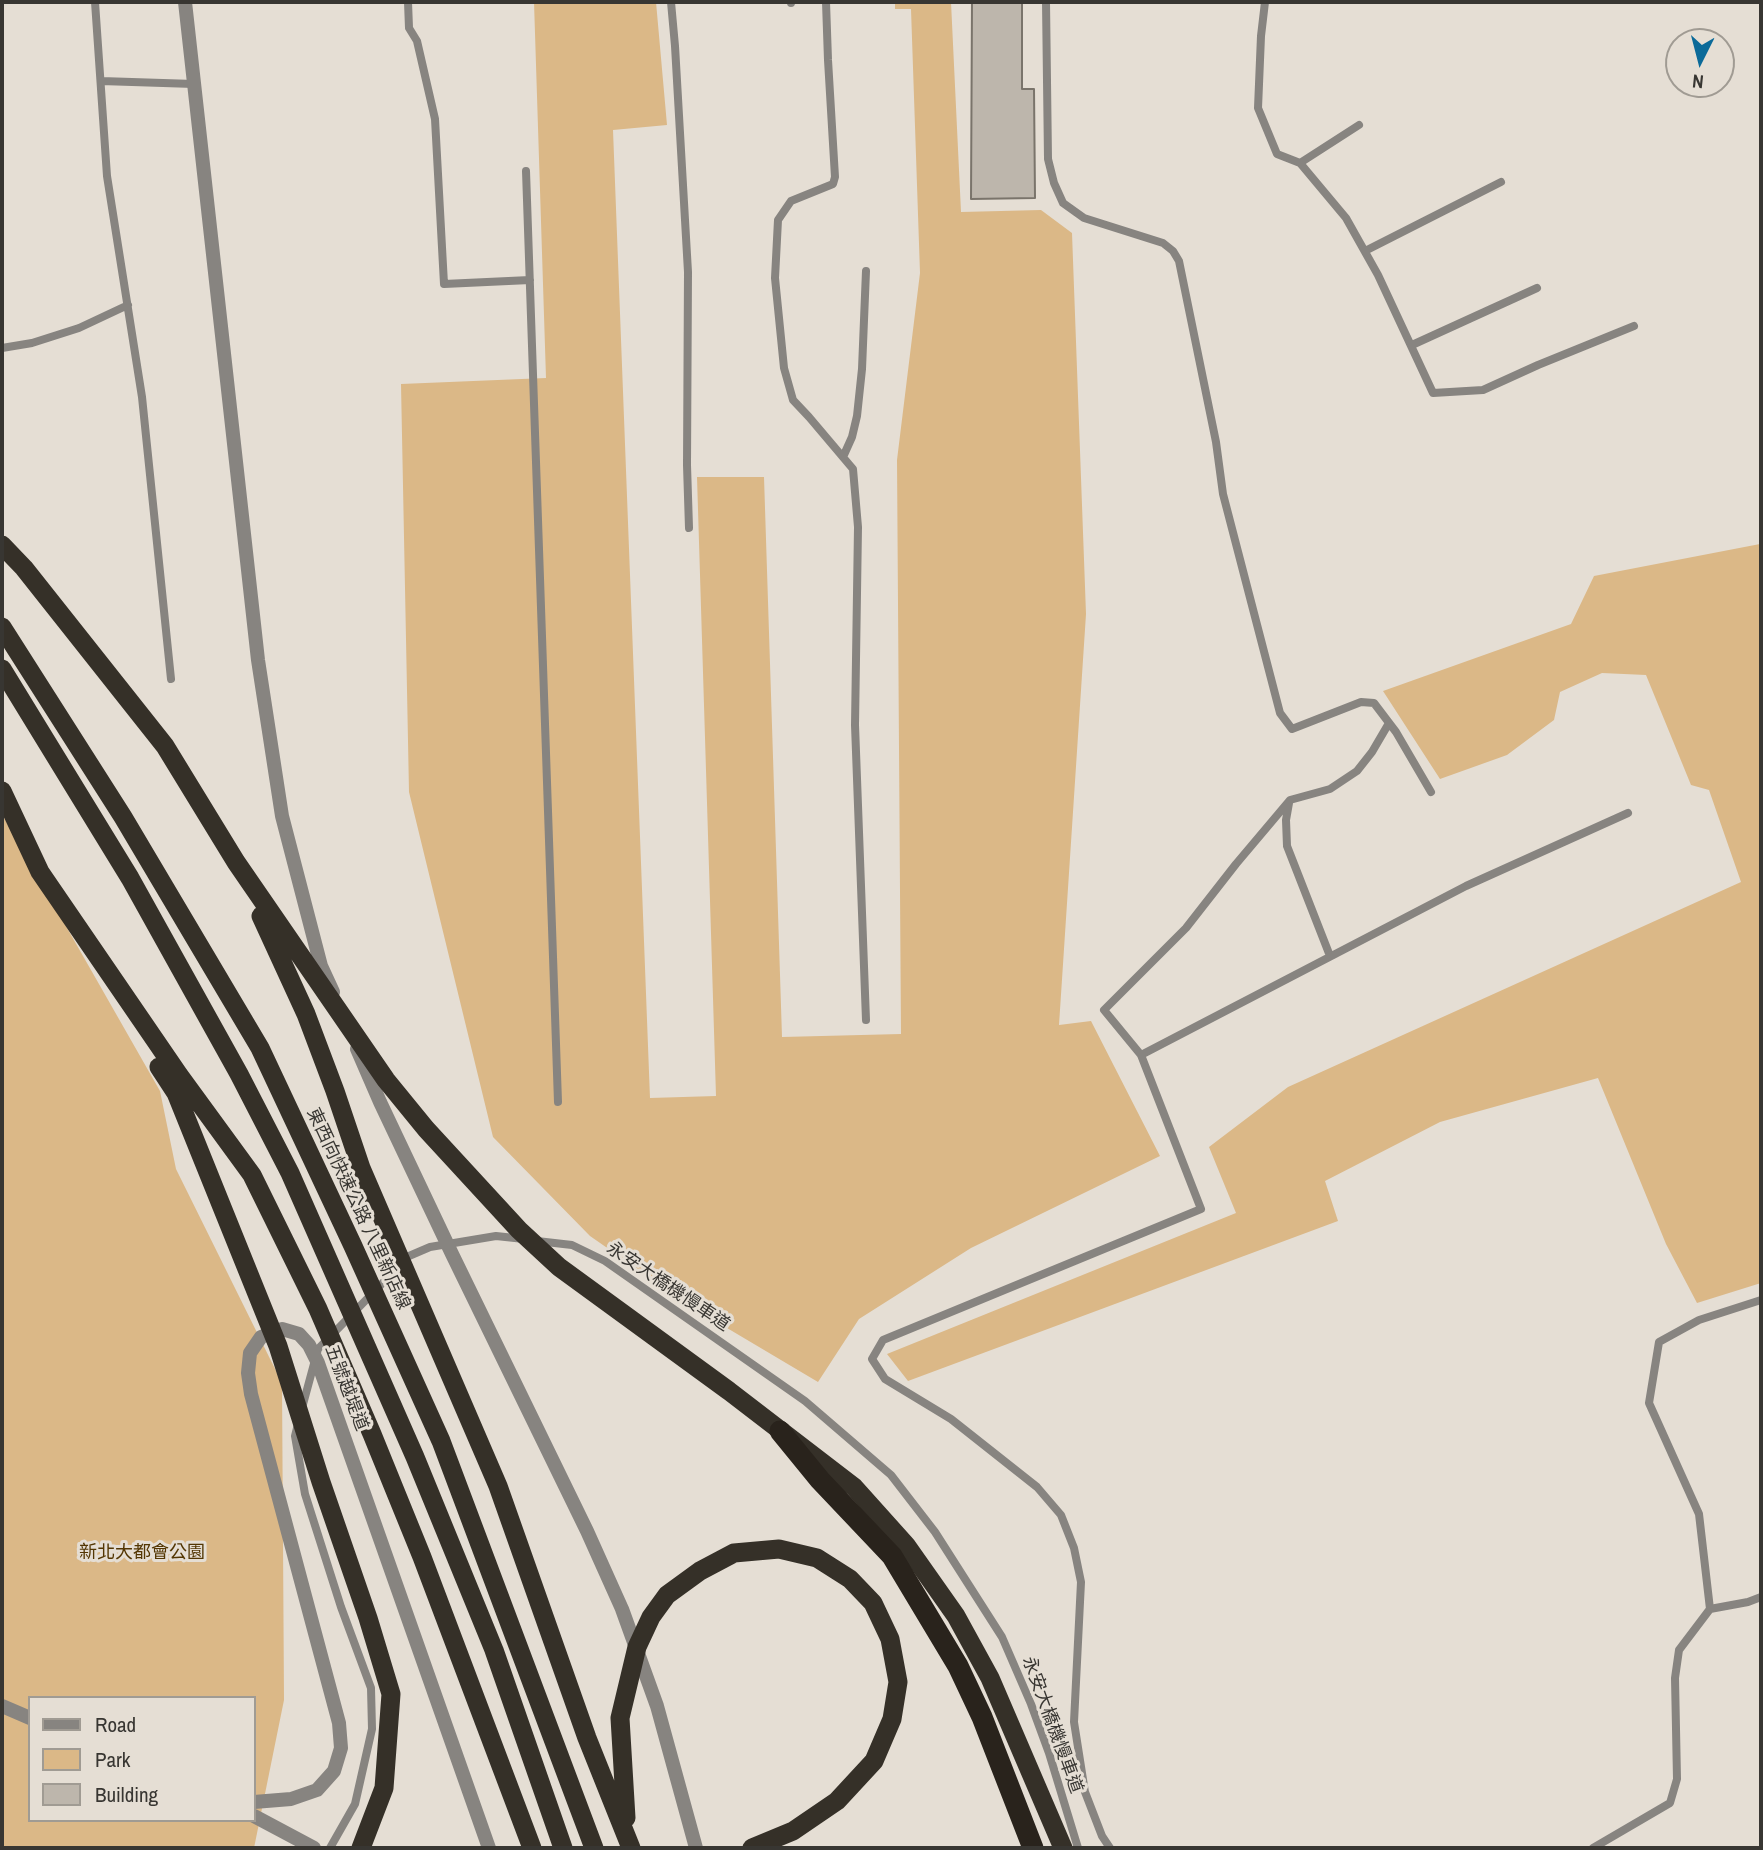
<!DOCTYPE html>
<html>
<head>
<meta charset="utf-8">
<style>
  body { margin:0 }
  #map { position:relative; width:1763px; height:1850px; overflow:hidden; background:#e5ded4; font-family:"Archivo Narrow",sans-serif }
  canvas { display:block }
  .frame { position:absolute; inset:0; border:4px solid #383632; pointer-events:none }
  .legend { position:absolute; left:28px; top:1696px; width:228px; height:126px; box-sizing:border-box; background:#e5ded4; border:2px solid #a09b93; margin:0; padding:9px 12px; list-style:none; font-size:21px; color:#383632 }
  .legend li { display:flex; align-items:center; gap:14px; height:35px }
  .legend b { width:35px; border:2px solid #a09b93 }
  .north { position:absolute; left:1665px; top:28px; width:70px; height:70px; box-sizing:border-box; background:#e5ded4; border:2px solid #a09b93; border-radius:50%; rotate:186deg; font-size:19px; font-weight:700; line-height:28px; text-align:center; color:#383632 }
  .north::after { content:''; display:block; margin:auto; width:24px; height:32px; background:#0b6a99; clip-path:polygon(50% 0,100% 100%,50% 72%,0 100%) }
</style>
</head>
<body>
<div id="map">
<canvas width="1763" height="1850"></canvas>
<div class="frame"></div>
<ul class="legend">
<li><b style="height:9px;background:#878480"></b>Road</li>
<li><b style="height:19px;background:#dbb887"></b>Park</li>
<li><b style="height:19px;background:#bdb6ac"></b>Building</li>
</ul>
<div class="north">N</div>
</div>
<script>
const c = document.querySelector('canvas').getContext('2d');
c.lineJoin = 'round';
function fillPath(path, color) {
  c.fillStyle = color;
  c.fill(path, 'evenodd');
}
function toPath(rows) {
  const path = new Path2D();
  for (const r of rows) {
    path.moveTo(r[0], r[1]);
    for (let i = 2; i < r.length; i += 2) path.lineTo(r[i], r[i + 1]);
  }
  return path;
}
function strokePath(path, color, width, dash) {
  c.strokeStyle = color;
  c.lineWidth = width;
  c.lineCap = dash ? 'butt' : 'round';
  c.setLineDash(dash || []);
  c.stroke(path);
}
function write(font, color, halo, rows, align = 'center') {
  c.font = font + ' "Archivo Narrow","Noto Sans TC",sans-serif';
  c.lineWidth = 6;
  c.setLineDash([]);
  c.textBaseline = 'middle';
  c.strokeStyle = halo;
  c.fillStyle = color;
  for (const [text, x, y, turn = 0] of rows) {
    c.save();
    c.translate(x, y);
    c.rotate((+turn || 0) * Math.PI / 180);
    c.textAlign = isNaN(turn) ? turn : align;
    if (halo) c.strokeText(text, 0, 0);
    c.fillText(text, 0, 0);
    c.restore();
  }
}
fillPath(toPath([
  [534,2,656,2,667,125,613,130,650,1098,716,1096,697,477,764,477,782,1037,901,1034,897,460,920,273,911,9,895,9,895,2,951,2,961,212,1041,210,1072,233,1086,614,1059,1025,1091,1021,1160,1156,971,1248,859,1319,818,1382,695,1309,590,1236,493,1137,409,792,401,384,546,378],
  [1761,522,1761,1283,1697,1303,1666,1244,1598,1078,1440,1122,1325,1181,1338,1221,908,1381,887,1354,1236,1213,1209,1147,1288,1087,1741,882,1709,790,1691,785,1646,675,1602,673,1560,692,1554,720,1507,755,1440,779,1383,691,1571,624,1594,576,1760,544],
  [2,814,160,1091,176,1169,282,1383,284,1700,254,1848,2,1848],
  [30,1698,254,1698,254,1820,30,1820]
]), '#dbb887');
const building = toPath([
  [972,2,1022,2,1022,89,1034,89,1035,198,971,199,972,2]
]);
fillPath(building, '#bdb6ac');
strokePath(building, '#7a746b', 2);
strokePath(toPath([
  [95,2,107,176,142,397,171,679],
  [408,2,409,28,417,41,435,119,444,284,530,280],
  [671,2,675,46,688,272,687,465,689,528],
  [791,2,791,3],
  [826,2,828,60,835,177,833,184,791,201,778,220,775,278,784,368,793,400,809,417,853,469,858,527,855,725,866,1020],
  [1046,2,1048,159,1054,183,1063,203,1084,218,1163,243,1173,251,1179,261,1216,442,1223,494,1280,713,1292,729,1361,702,1374,703,1396,732,1431,792],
  [1265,2,1261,36,1258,108,1277,154,1300,163,1346,218,1378,275,1433,393,1483,390,1538,365,1634,326],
  [101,81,194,84],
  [1300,163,1359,125],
  [526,171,558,1102],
  [1365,251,1501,182],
  [1412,345,1537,288],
  [2,348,32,343,79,328,128,305],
  [843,457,852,437,857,416,862,369,866,271],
  [1289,803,1286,820,1287,846,1330,956],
  [1141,1055,1104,1010,1186,928,1236,864,1290,800,1330,789,1357,771,1372,752,1389,723],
  [537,1241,572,1245,605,1261,805,1401,891,1475,935,1532,1002,1637,1031,1704,1049,1753,1078,1848],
  [302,1408,318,1349,409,1256,430,1247,496,1236,524,1239],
  [298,1424,295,1436,305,1494,341,1607,371,1688,372,1729,355,1804,330,1848],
  [1710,1609,1748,1602,1761,1597],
  [1110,1848,1102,1836,1085,1792,1074,1722,1081,1582,1074,1548,1061,1515,1037,1487,951,1419,885,1379,872,1359,883,1340,1201,1209,1141,1055,1466,886,1628,813],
  [1593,1848,1670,1803,1677,1779,1675,1678,1679,1650,1710,1609,1699,1514,1649,1403,1659,1342,1699,1320,1761,1300]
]), '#878480', 8);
strokePath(toPath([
  [185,2,258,660,282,816,321,966,333,992],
  [357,1049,380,1102,452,1254,587,1531,622,1609,657,1706,696,1848]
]), '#878480', 14);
strokePath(toPath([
  [2,1706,30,1718],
  [254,1802,291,1799,317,1790,334,1771,341,1748,339,1723,251,1394,248,1373,250,1353,261,1337,282,1329,299,1334,309,1345,318,1363,489,1848],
  [254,1816,314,1848]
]), '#878480', 14);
strokePath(toPath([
  [2,545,24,568,165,746,236,862,386,1080,426,1129,519,1230,559,1267,729,1391,854,1487,906,1545,956,1616,990,1678,1063,1848],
  [2,627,123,817,260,1048,353,1246,441,1441,594,1848],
  [2,669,130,878,239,1074,290,1173,415,1457,494,1650,563,1848],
  [2,791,40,872,179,1075,252,1175,318,1309,372,1434,422,1557,532,1848],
  [261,916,306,1014,335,1091,361,1168,498,1486,587,1738,631,1848],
  [159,1067,176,1093,278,1346,321,1482,368,1618,391,1694,384,1788,361,1848],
  [626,1818,620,1718,637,1647,651,1617,667,1595,700,1571,734,1553,779,1549,817,1558,850,1579,873,1603,890,1639,898,1682,892,1719,874,1761,837,1801,793,1831,752,1848]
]), '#353028', 19);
strokePath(toPath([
  [780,1431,820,1480,892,1556,958,1666,982,1717,1033,1848]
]), '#29231c', 21);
write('18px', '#383632', '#e5ded4', [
  ["東西向快速公路 八里新店線",358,1209,65],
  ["永安大橋機慢車道",668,1287,34],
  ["五號越堤道",346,1388,69],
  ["永安大橋機慢車道",1052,1725,70]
]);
write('18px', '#533603', '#e5ded4', [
  ["新北大都會公園",142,1553]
]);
</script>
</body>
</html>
